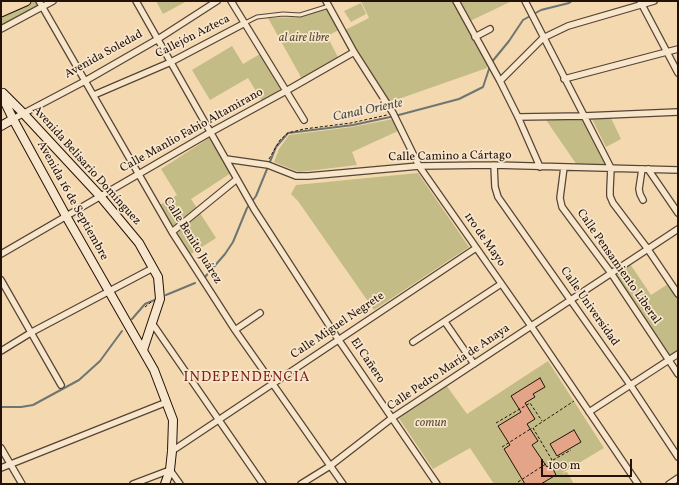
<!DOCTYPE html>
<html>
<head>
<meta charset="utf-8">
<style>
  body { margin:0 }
  #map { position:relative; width:679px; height:485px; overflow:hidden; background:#f4d8b0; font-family:Vollkorn,serif }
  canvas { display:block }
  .frame { position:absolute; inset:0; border:2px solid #22120a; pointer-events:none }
  .scale { position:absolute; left:541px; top:459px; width:91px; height:18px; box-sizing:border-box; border:2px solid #22120a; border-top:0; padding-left:5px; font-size:12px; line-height:14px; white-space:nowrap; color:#22120a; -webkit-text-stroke:3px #f8e6cc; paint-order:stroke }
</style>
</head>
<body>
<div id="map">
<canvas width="679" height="485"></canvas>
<div class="frame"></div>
<div class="scale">100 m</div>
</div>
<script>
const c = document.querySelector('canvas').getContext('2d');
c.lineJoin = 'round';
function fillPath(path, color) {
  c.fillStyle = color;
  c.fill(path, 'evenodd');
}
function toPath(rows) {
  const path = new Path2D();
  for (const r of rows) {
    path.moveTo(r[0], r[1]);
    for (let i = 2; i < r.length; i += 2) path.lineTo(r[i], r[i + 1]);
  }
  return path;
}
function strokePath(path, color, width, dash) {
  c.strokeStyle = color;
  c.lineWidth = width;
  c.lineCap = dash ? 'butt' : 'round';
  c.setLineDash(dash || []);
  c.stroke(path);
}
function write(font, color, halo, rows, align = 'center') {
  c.font = font + ' Vollkorn,serif';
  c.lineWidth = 3.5;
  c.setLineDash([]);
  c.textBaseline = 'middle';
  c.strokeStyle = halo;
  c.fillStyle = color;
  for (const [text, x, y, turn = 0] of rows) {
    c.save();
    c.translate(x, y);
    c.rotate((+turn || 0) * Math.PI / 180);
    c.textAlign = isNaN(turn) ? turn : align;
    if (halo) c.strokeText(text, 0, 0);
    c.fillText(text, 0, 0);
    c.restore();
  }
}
fillPath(toPath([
  [34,1,38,1,41,6,1,30,1,18],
  [156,1,187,1,163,14],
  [361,1,456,1,491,57,487,68,390,102,345,30,369,18],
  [460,1,512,1,470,21],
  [361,3,366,14,351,22,344,11],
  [328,8,339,30,327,36,339,59,302,79,268,18,302,17],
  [232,46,243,64,260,54,281,89,262,101,248,78,210,100,192,70],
  [583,118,608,166,577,165,546,120],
  [611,118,621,139,606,147,592,119],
  [393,119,398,131,352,152,357,165,299,172,274,162,279,149,289,135,352,127],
  [209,138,231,173,191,199,216,238,191,254,160,205,177,195,161,169],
  [418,173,469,247,374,310,298,201,291,194,296,185],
  [630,264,651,295,668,284,678,298,678,351,669,358,615,273],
  [548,361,604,448,562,473,567,472,574,484,494,484,470,448,433,469,398,417,446,385,467,414]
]), '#c3bc86');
strokePath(toPath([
  [205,277,225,254,233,242,247,208,256,196,276,147,288,133,353,125,395,116,459,99,483,87,491,63,509,41,523,20,541,10,569,3,572,1],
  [166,295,195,283],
  [132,319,145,304,157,299],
  [1,407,21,407,33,405,79,380,100,361,122,331]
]), '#6e7671', 2);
const building = toPath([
  [540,378,545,387,533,394,535,397,525,403,535,419,527,424,538,441,532,445,547,467,551,465,556,475,541,484,525,484,504,449,510,445,498,426,521,412,511,396,540,378],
  [574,430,581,442,557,456,550,444,574,430]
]);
fillPath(building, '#e4a488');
strokePath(building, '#22120a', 1);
const lane = toPath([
  [245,23,257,17,283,14,300,15,329,6]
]);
const street = toPath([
  [39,1,172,232,235,330,343,484],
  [136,1,254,209,338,339,437,484],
  [231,1,304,120],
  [326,1,354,52,393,113,419,166,531,326,638,484],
  [456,1,500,81,518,117,540,167],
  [525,1,611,168,610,189,610,196,613,203,647,248,678,294],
  [640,1,678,73],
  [1,29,53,1],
  [475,37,490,29],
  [564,79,678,49],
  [500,81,543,38,568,26,654,1],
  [94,95,171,62,245,23],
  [518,117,584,116,678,112],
  [13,119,85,81,158,39,217,1],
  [226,159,268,165,296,176,308,176,419,166,494,165,678,170],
  [494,165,495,187,498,197,631,386,678,457],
  [564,167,560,198,562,207,611,273,678,374],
  [642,169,639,189,640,194,643,200],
  [648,169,678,213],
  [172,232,237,179],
  [1,254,211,132,286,91,354,52],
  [1,280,61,385],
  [445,322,474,364],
  [152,323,263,484],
  [235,330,260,313],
  [413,342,501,284],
  [1,351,32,332,153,268],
  [589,412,678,354],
  [1,448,22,484],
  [172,451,476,248],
  [1,468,167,402],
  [133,484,170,470,180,484],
  [301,484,330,466,392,418,678,229],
  [669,484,678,478]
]);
const secondary = toPath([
  [3,93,23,113,100,196,139,243,158,277,160,299,143,350],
  [1,94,13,119,66,216,154,370,173,420,172,451,170,470,165,484],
  [1,126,13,119]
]);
const primary = toPath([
  [1,4,8,1],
  [1,12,26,1]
]);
strokePath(lane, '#564434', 5);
strokePath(street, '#564434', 8);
strokePath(secondary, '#22120a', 10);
strokePath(primary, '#22120a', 11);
strokePath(toPath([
  [269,159,280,140,288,133,304,129,351,123,387,115],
  [145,307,151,302],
  [496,423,530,403,542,421],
  [502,447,532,428],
  [553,460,571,450],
  [518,482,552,460,533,428,574,401]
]), '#22120a', 1, [3, 2]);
strokePath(lane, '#f8e6cc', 3);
strokePath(street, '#f8e6cc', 5.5);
strokePath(secondary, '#f8e6cc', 8);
strokePath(primary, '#f4d8b0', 9);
write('12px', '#22120a', '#f8e6cc', [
  ["Callejón Azteca",193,37,-27],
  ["Avenida Soledad",104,55,-29],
  ["Calle Manlio Fabio Altamirano",192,131,-29],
  ["Calle Camino a Cártago",450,157,-1],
  ["Avenida Belisario Domínguez",86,166,48],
  ["Avenida 16 de Septiembre",72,201,61],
  ["1ro de Mayo",484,240,55],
  ["Calle Benito Juárez",192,241,58],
  ["Calle Pensamiento Liberal",618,267,55],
  ["Calle Universidad",589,307,55],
  ["Calle Miguel Negrete",338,326,-34],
  ["El Cañero",367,361,56],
  ["Calle Pedro María de Anaya",449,368,-34]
]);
write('italic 12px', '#5a4e35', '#f8e6cc', [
  ["al aire libre",304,39],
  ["comun",431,424]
]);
write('italic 13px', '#4e4c46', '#f8e6cc', [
  ["Canal Oriente",368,111,-12]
]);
c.letterSpacing = '1px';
write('14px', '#7a1f14', '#f8e6cc', [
  ["INDEPENDENCIA",247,378]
]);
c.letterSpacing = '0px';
</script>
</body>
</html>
